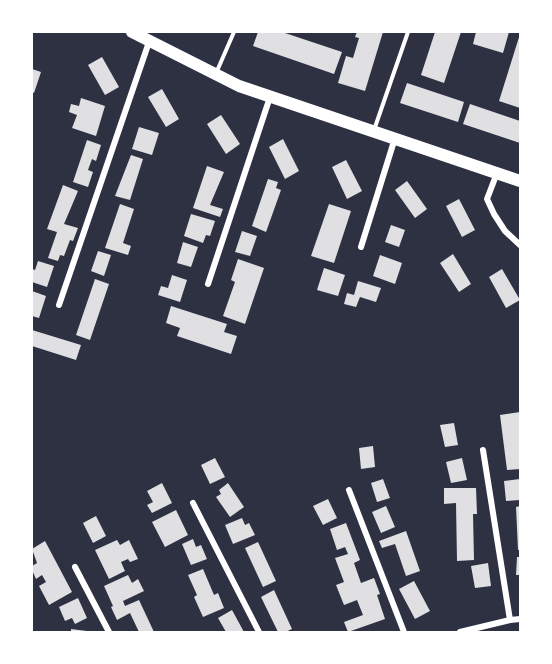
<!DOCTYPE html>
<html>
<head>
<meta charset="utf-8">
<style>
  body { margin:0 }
  #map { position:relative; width:552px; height:664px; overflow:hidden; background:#2d3142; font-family:Rubik,sans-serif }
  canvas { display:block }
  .frame { position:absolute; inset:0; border:33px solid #fff; pointer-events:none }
</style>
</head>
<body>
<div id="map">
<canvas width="552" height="664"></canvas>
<div class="frame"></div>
</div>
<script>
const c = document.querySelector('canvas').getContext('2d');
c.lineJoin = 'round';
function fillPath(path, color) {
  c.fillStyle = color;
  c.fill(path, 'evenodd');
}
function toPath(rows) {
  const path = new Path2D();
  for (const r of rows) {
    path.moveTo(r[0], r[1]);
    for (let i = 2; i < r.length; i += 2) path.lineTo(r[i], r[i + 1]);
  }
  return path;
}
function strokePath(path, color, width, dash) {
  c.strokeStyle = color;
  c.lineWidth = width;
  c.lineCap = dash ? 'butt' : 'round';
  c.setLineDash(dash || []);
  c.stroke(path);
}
fillPath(toPath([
  [258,32,282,32,342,52,334,74,253,46],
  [357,32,383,32,365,91,338,83,346,56,353,58,359,38,355,37],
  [435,32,461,32,444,83,421,75],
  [476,32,509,32,503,53,473,44],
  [520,34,520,108,499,101],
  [102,57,119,87,105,95,88,65],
  [32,69,41,72,34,93,32,92],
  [407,83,464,102,458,122,400,103],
  [162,89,179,119,166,127,148,97],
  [81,98,105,106,96,136,72,128,77,115,69,112,71,104,79,106],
  [470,104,520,121,520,143,463,124],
  [221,115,240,144,226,154,207,124],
  [139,127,159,133,152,155,132,149],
  [283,139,299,171,285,179,269,147],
  [87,140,101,145,96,161,92,159,88,170,93,172,88,187,73,182],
  [131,155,143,159,130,200,115,196],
  [346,160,362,191,347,199,332,167],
  [207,166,224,172,210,205,223,209,220,217,193,208],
  [268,179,278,182,276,188,281,190,266,232,252,226],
  [407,181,427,209,415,218,395,190],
  [63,185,78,191,64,224,78,228,73,241,70,240,64,256,60,255,58,261,48,258,57,232,47,229],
  [459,199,475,230,462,237,446,206],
  [120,204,134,209,123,243,131,246,128,255,105,248],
  [329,204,351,211,334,263,311,256],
  [191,214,215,221,210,236,206,235,203,243,184,236],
  [391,225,405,230,399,247,385,242],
  [242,231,257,236,250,256,235,252],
  [183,242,198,247,191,267,177,263],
  [98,251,111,255,104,276,91,271],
  [453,254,471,284,459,292,440,263],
  [380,255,402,263,395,284,373,276],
  [238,259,264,268,245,324,223,316,235,282,231,280],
  [38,261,54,266,47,287,32,282,32,269,35,270],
  [324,268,345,275,338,296,317,290],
  [502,269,520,300,506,308,489,277],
  [172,275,187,280,180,302,158,295,161,286,168,288],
  [95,279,109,284,90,340,76,335],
  [358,281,381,288,376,302,360,297,356,307,344,304,347,293,354,295],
  [32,291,46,296,39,318,32,316],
  [171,306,227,324,224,332,237,336,231,354,177,336,180,328,166,323],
  [32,330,81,345,76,360,32,346],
  [520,412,520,469,507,470,500,415],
  [454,423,458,445,445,447,440,425],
  [373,446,375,467,361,469,359,448],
  [215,458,225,477,210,484,201,465],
  [462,458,467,480,451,483,446,462],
  [383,479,390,498,377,502,371,483],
  [520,479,520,500,506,501,504,481],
  [162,483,172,503,152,513,147,505,153,502,147,491],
  [228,483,244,507,230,517,216,497,221,494,219,490],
  [444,488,476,488,477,514,473,514,474,560,457,561,456,503,444,504],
  [328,499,337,518,323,525,313,506],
  [386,506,395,527,381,533,372,512],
  [520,506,520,550,518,550,516,507],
  [176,510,188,535,165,547,152,522],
  [96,516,106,536,93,543,83,523],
  [242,518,245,525,249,523,255,535,233,544,225,525],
  [346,523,360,560,354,563,361,583,374,578,380,594,377,595,385,619,348,632,344,622,363,615,357,600,344,605,336,585,344,582,335,558,348,554,345,547,337,550,330,529],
  [406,531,420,571,406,576,395,544,382,548,379,541],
  [193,539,196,547,201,545,207,559,191,565,182,544],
  [117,540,120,545,129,540,138,559,130,562,128,559,121,562,125,571,109,579,95,550],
  [45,541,72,592,49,605,39,586,46,582,42,575,36,579,32,570,32,566,37,563,32,549],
  [258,542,276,581,263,587,245,548],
  [517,557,520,557,520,575,516,575],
  [488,563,491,586,475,588,471,566],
  [203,569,214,595,218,593,224,608,203,617,194,597,197,595,188,575],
  [128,575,132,583,138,579,144,591,123,601,125,606,139,600,154,632,139,632,130,613,117,620,111,607,113,606,104,586],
  [414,581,430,611,415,619,399,589],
  [274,590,292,629,285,632,278,632,261,597],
  [78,598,87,618,75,624,72,618,65,621,59,607],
  [232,610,244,632,226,632,218,618],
  [71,629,87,631,87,632,71,632]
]), '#e0e0e3');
strokePath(toPath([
  [217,71,234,32],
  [374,130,408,32]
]), '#fff', 4);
strokePath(toPath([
  [497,173,487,199,494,214,505,231,520,245],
  [361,247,395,138],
  [208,284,270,97],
  [59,305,149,42],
  [483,450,510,620],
  [349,490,404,632],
  [193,503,259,632],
  [75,567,109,632],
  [460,632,510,620,520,619]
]), '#fff', 6);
strokePath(toPath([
  [132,32,239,86,520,181]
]), '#fff', 12);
</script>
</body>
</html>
